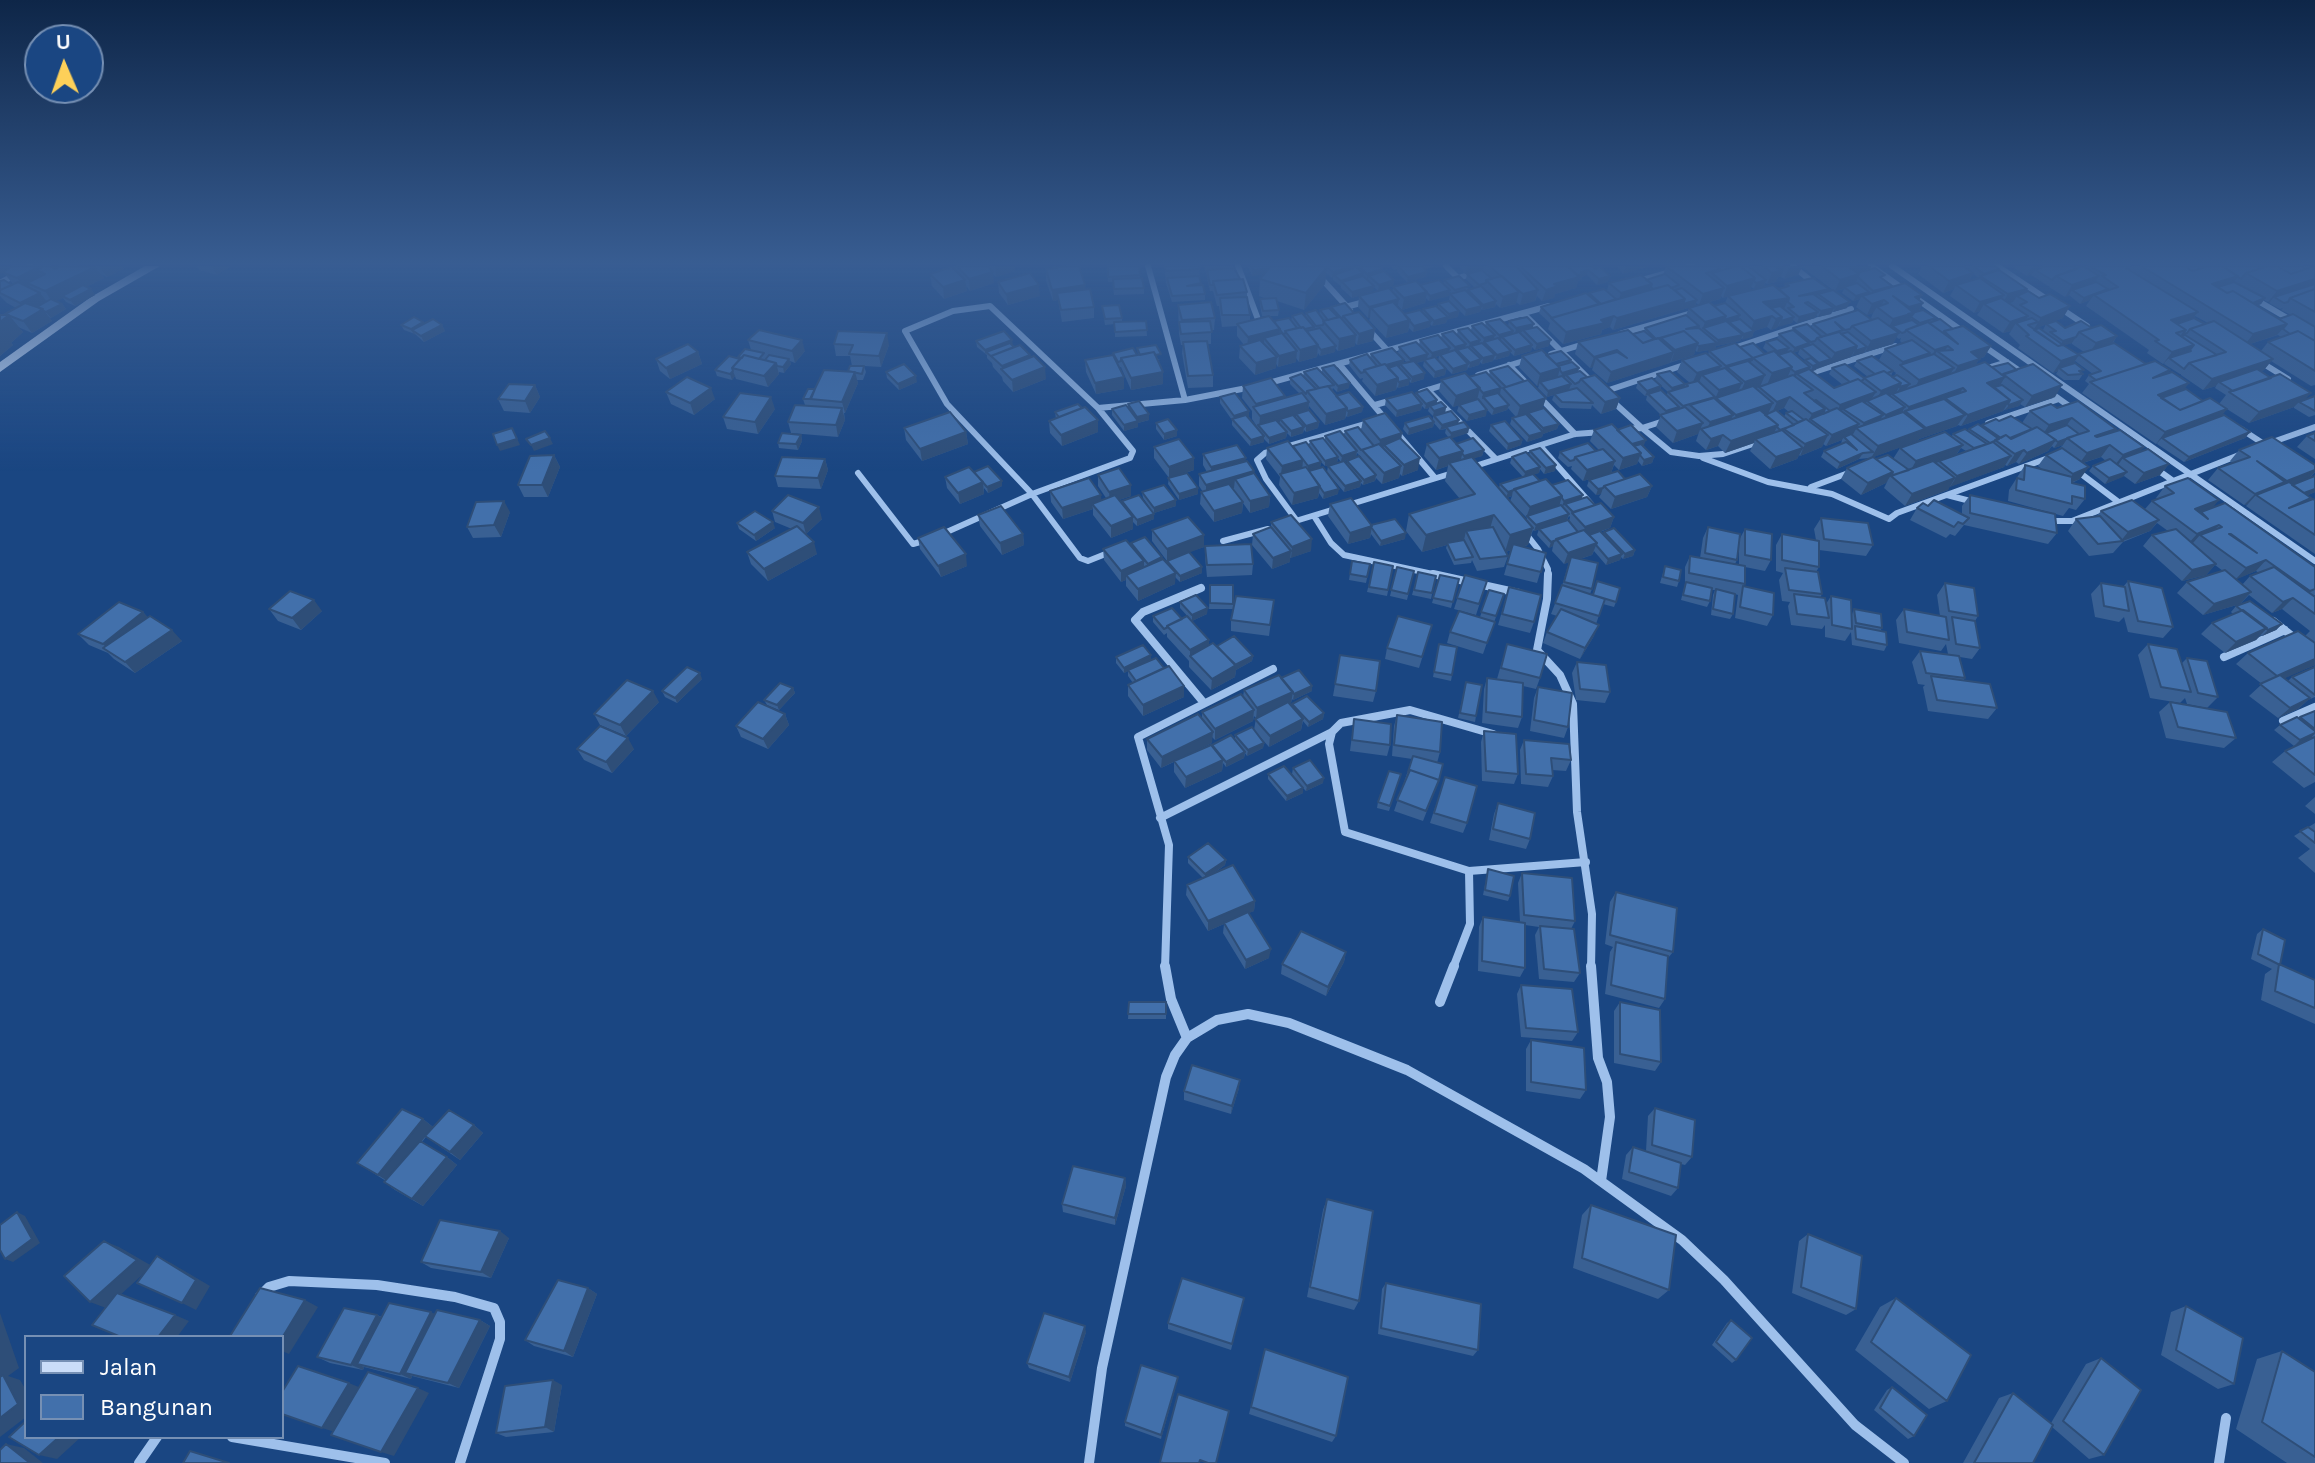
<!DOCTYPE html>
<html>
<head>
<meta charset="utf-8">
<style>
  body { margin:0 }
  #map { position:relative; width:2315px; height:1463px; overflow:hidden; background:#1a4682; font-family:Karla,sans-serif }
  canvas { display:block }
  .legend { position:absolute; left:24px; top:1335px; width:260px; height:104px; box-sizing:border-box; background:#1a4682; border:2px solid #7690b4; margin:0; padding:10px 14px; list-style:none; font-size:24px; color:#fff }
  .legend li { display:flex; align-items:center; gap:16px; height:40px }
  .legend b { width:40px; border:2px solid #7690b4 }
  .north { position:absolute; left:24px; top:24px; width:80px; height:80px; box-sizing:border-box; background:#1a4682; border:2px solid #7690b4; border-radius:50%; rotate:358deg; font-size:22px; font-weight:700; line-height:32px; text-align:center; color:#fff }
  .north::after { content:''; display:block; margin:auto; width:28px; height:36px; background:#fdd059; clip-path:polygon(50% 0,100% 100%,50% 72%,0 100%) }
</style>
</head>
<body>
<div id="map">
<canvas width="2315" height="1463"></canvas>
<ul class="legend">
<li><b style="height:10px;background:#caddf8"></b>Jalan</li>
<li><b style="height:22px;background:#4270ab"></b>Bangunan</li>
</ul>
<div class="north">U</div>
</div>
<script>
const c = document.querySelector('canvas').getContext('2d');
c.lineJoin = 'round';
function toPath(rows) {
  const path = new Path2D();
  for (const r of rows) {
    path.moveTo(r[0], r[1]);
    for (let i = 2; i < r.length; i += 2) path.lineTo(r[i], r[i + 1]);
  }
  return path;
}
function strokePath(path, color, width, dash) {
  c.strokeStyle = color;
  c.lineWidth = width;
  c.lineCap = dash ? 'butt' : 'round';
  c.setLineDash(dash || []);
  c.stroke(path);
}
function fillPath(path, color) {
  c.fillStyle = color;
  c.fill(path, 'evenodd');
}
strokePath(toPath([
  [1148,266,1185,400,1252,387],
  [1238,266,1259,322,1266,323],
  [1310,266,1350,310],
  [1446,266,1458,278,1478,272],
  [1793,266,1816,285],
  [1871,266,1906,291],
  [1892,266,2315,561],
  [1997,266,2087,326],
  [1635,282,1692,266],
  [0,283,31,266],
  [2253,298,2294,322],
  [1917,299,1965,333],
  [1338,309,1368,301],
  [1527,317,1588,378],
  [1368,329,1387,350],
  [1620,334,1696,312],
  [1982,345,2024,374],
  [1731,349,1851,309],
  [1551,354,1584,344],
  [2259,361,2288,379],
  [1339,364,1435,478],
  [1509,365,1575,434],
  [1984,369,2007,362],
  [1478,375,1530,359],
  [1805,375,1895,346],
  [1265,384,1549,306],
  [1428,390,1496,459],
  [2048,391,2076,411],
  [1421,392,1450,383],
  [1603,392,1687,364],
  [1609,398,1642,428,1667,420],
  [1375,405,1396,399],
  [1098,408,990,306,953,311,905,331,947,404,1032,494,1080,558,1088,561,1113,551],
  [1988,423,2059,399],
  [1627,429,1642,428,1671,452,1699,456,1723,454,1762,441],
  [2241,429,2270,448],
  [2267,444,2315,427],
  [1541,447,1591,504],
  [1703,458,1768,482,1832,494,1889,519,1897,513,2051,457],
  [1469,468,1575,434,1602,432],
  [2155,468,2183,488],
  [2076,470,2129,510],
  [858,473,913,544,927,540],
  [1811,487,1851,472],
  [1947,495,1974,502],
  [1314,516,1331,543,1344,555,1442,576],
  [1297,521,1266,479,1257,460,1265,453,1369,423],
  [2046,521,2072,521,2239,455],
  [1289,523,1456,472],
  [1523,530,1538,549,1548,569,1548,576],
  [940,535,1032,494,1130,458,1133,451,1098,408,1185,400],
  [1223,541,1268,529]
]), '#9ec0eb', 6);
strokePath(toPath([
  [1433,574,1519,593],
  [1548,574,1547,599,1537,650,1560,675,1573,704,1577,812,1592,914,1591,968],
  [1201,588,1143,612,1135,620,1204,703],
  [2273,621,2297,640],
  [2224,657,2285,630],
  [2283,721,2315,707],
  [1332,732,1329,744,1345,832,1469,871,1586,862],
  [1160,818,1332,732,1341,723,1410,710,1493,734],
  [1165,968,1169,845,1138,737,1273,669],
  [1453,968,1470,924,1469,871]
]), '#9ec0eb', 8);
strokePath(toPath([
  [1165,966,1171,999,1187,1038],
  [1591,966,1598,1058,1607,1082,1610,1117,1601,1181],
  [1440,1002,1454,966],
  [260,1296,269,1287,289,1281,377,1285,455,1297,494,1308,500,1322,500,1339,460,1463],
  [232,1437,385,1463],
  [139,1463,157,1437],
  [1089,1463,1102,1368,1166,1077,1175,1055,1187,1038,1217,1020,1248,1014,1289,1023,1407,1070,1584,1169,1682,1240,1724,1280,1855,1425,1904,1463],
  [2219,1463,2226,1418]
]), '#9ec0eb', 10);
fillPath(toPath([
  [145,266,160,266,99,301,0,372,0,362,91,297,145,266]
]), '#caddf8');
fillPath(toPath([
  [0,266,122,266,124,269,107,277,101,274,104,278,86,287,91,289,95,295,75,306,66,302,63,298,56,301,62,304,66,309,51,318,49,317,52,321,32,333,18,327,23,332,11,343,13,345,0,356,5,315,16,308,7,303,0,296,0,281,12,285,13,284,3,272],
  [197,266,231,266,217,275,199,270],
  [953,266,1015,266,1015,271,996,277,993,274,994,283,970,291,966,286,967,291,944,299,932,286,930,274,954,268],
  [1108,266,1139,266,1140,278,1144,288,1144,294,1114,295,1113,282,1108,282],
  [1164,266,1199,266,1200,278,1205,294,1205,300,1172,302,1166,283],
  [1204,266,1233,266,1247,292,1247,298,1250,315,1250,321,1291,321,1292,316,1305,317,1306,313,1319,315,1320,310,1331,310,1331,307,1354,313,1375,329,1373,341,1357,345,1355,343,1355,346,1338,351,1335,348,1335,352,1320,356,1318,353,1317,357,1299,362,1296,358,1296,362,1278,367,1276,364,1276,368,1255,375,1239,358,1240,346,1244,345,1237,336,1237,326,1222,327,1219,306,1217,306,1213,291,1210,291,1206,273],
  [1248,266,1379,266,1382,269,1382,272,1394,280,1393,286,1378,291,1374,287,1373,291,1352,298,1341,288,1341,286,1333,280,1333,278,1332,278,1326,273,1325,284,1304,310,1277,301,1279,310,1278,316,1262,316,1260,305,1260,299,1267,299,1259,296,1260,279,1264,274,1252,276],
  [1390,266,1436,266,1425,269,1427,272,1426,277,1407,282,1397,272,1397,269,1394,270],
  [1458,266,1592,266,1608,282,1597,285,1587,275,1582,277,1581,280,1578,281,1576,288,1555,294,1554,298,1542,301,1537,296,1535,301,1520,305,1516,302,1516,304,1500,308,1496,304,1495,307,1482,310,1481,309,1480,312,1465,316,1449,300,1450,294,1452,294,1450,292,1449,296,1429,301,1426,298,1425,303,1402,310,1398,306,1398,307,1404,314,1422,312,1423,309,1438,307,1438,304,1459,311,1458,317,1447,319,1446,323,1432,326,1430,324,1430,327,1413,332,1409,328,1408,332,1386,338,1369,320,1370,318,1368,318,1358,307,1359,296,1392,291,1393,287,1443,284,1444,280,1470,289,1475,288,1466,279,1467,274,1475,271,1465,274],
  [1617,266,1650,266,1623,274],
  [1666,266,1871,266,1870,269,1892,286,1923,303,1919,311,1935,321,1991,346,1984,357,1979,359,1975,366,1992,367,2055,397,2025,407,2020,404,2019,406,2004,410,2003,411,1961,426,1958,425,1957,426,1919,439,1918,441,1873,457,1876,459,1893,459,1900,448,1952,436,1953,434,1968,430,1969,429,1981,427,1982,425,1999,421,2022,423,2030,411,2057,408,2116,429,2114,432,2141,451,2169,464,2160,475,2135,484,2124,476,2105,484,2089,471,2093,466,2106,461,2101,457,2083,463,2080,479,2072,483,2085,499,2076,510,2069,508,2063,516,2008,501,2009,490,2025,465,2042,469,2038,466,2046,455,2059,449,2063,445,2054,448,2052,446,2048,451,2019,464,2016,462,2007,466,2005,465,2004,467,1949,487,1948,490,1905,506,1884,488,1888,480,1886,483,1861,495,1841,479,1847,468,1869,458,1859,459,1837,469,1821,457,1824,451,1841,444,1842,440,1826,446,1823,444,1822,447,1800,456,1799,455,1797,459,1770,469,1750,451,1754,443,1725,453,1718,446,1706,450,1696,441,1700,429,1698,434,1673,443,1656,427,1661,415,1646,400,1647,396,1645,396,1636,388,1638,382,1661,386,1660,391,1666,396,1668,392,1655,380,1657,374,1685,384,1683,388,1686,384,1690,383,1677,372,1682,360,1708,355,1709,351,1740,347,1765,354,1769,353,1763,348,1766,342,1777,339,1779,334,1792,331,1793,328,1811,328,1813,324,1872,320,1871,318,1873,313,1867,315,1856,307,1860,299,1853,301,1842,293,1844,289,1835,291,1847,308,1833,312,1832,312,1831,314,1818,317,1816,315,1815,318,1797,323,1793,320,1792,323,1778,326,1777,328,1771,330,1767,327,1754,331,1752,337,1741,339,1740,341,1716,346,1715,349,1697,352,1695,350,1694,355,1607,383,1592,370,1593,367,1590,368,1575,354,1578,342,1633,334,1644,331,1645,328,1686,315,1689,308,1714,306,1725,303,1728,296,1723,298,1721,296,1720,299,1699,305,1696,303,1695,306,1613,330,1610,327,1602,330,1601,334,1563,344,1548,329,1550,323,1539,313,1541,307,1589,295,1589,293,1607,291,1609,283,1646,280,1663,275],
  [1802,267,1833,290,1828,291,1829,289,1785,284,1784,288,1779,289,1736,294,1750,290,1751,287,1754,289,1764,286,1765,283,1767,284,1776,282,1778,277,1781,277,1784,279,1798,275],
  [1896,337,1899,339,1901,338,1900,341,1902,343,1885,349,1879,360,1896,373,1894,376,1891,376,1893,371,1857,361,1854,366,1868,377,1864,378,1832,368,1829,374,1843,385,1834,388,1812,371,1852,356,1893,344],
  [1799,351,1798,354,1805,360,1804,362,1793,353],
  [1784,408,1789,412,1786,413,1784,417,1777,411],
  [1961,448,1966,451,1956,455],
  [1922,266,1995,266,1999,270,2027,289,2024,293,2063,318,2034,329,2043,330,2046,324,2065,328,2092,328,2117,336,2113,343,2146,364,2170,370,2167,373,2189,383,2183,390,2221,416,2250,432,2245,438,2184,462,2157,444,2158,443,2156,444,2082,393,2089,384,2085,381,2089,375,2093,374,2075,361,2073,364,2083,374,2079,380,2064,380,2056,374,2058,371,2053,373,2018,348,2020,345,2009,334,2011,331,2003,333,1977,315,1980,311,1974,313,1950,296,1954,289,1943,293,1918,274],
  [1973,274,1979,278,1969,281],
  [2072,343,2072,344,2084,352,2078,355,2064,345],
  [2011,266,2315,266,2315,385,2311,386,2271,361,2264,370,2261,371,2305,399,2315,396,2315,415,2309,417,2294,408,2294,407,2249,423,2219,404,2226,395,2215,388,2216,386,2203,390,2181,375,2181,374,2180,374,2164,364,2165,363,2163,364,2147,353,2149,350,2086,306,2090,300,2080,304,2069,295,2065,297,2049,287,2050,286,2048,286,2031,275,2032,274,2027,276,2014,268,2015,267],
  [2264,300,2268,302,2270,302,2269,303,2280,309,2283,308,2281,310,2291,315,2279,319,2257,306,2261,304],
  [2195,316,2208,323,2205,324,2193,318],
  [2278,335,2281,337,2268,342,2261,351,2250,344],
  [1046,269,1085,290,1094,307,1094,318,1062,322,1058,300,1053,301,1046,281],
  [998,282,1040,296,1008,305,999,293],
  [1178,305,1215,318,1214,330,1211,330,1211,344,1208,344,1213,375,1213,387,1188,388,1182,353,1183,345,1181,345,1179,334],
  [1102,306,1122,318,1122,322,1146,321,1147,336,1115,337,1115,324,1105,325],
  [1509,321,1533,328,1549,346,1535,350,1532,347,1531,351,1514,356,1510,352,1509,356,1495,360,1494,359,1493,361,1482,364,1480,362,1479,365,1469,368,1468,367,1467,370,1452,374,1438,360,1439,356,1435,357,1446,369,1445,375,1434,378,1423,366,1424,361,1416,363,1424,379,1411,383,1409,381,1409,385,1398,388,1397,387,1396,390,1375,396,1362,381,1363,378,1360,379,1349,365,1350,360,1370,358,1371,354,1404,360,1403,364,1407,363,1398,353,1399,347,1419,345,1420,340,1441,338,1442,334,1457,334,1458,330,1471,330,1472,326,1485,326,1486,322,1508,326],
  [423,322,424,324,442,325,445,331,424,342,415,334,404,330,401,325],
  [748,340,805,351,795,363,790,361,791,364,784,373,779,372,779,374,768,387,736,379,735,376,732,380,717,376,715,370,738,359,738,357,751,350],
  [976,341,1013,345,1030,355,1030,358,1046,379,1013,392,1003,381,1002,377,993,367,992,363,987,358,987,355,977,347],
  [834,344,889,345,881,367,864,366,866,372,863,380,857,380,858,383,845,413,844,413,845,420,838,437,791,433,788,422,812,406,805,405,803,399,815,389,848,371,852,366,850,356,836,356],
  [1137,348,1160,360,1157,360,1163,372,1163,384,1131,390,1121,367,1119,367,1124,377,1124,389,1096,394,1086,372,1085,360,1113,355,1113,353,1138,355],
  [698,352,702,364,670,379,660,371,656,359],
  [1546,355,1571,360,1570,363,1579,368,1578,372,1620,398,1616,409,1601,414,1592,405,1591,409,1560,408,1552,400,1554,395,1547,397,1538,388,1539,385,1537,386,1519,367,1522,356],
  [1322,368,1349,388,1337,392,1333,388,1332,391,1336,396,1363,407,1362,412,1347,417,1346,416,1345,419,1325,425,1309,406,1308,410,1319,422,1318,428,1306,432,1304,430,1303,433,1291,437,1287,433,1286,438,1269,444,1264,439,1264,442,1250,446,1232,425,1232,420,1220,403,1220,397,1249,417,1258,428,1252,419,1252,411,1242,398,1243,386,1285,396,1285,398,1300,394,1290,384,1290,378,1303,376,1304,372,1322,373],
  [1490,371,1524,382,1546,398,1542,409,1559,424,1557,429,1543,434,1542,437,1527,442,1510,424,1512,418,1516,417,1508,408,1507,410,1492,415,1481,403,1486,416,1467,421,1457,411,1459,405,1453,407,1439,391,1441,380,1489,375],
  [886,372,917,382,899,390,887,378],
  [535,385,540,397,530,413,504,411,498,399],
  [666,392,715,399,694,415,671,404],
  [1416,393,1437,400,1437,404,1446,407,1445,412,1458,424,1469,428,1468,433,1451,438,1456,444,1484,450,1482,456,1473,458,1499,488,1500,484,1523,477,1510,463,1512,457,1529,455,1530,451,1555,471,1544,474,1540,469,1539,473,1533,474,1540,481,1552,485,1595,505,1614,517,1610,528,1600,532,1603,535,1604,532,1635,550,1633,556,1623,559,1621,557,1620,560,1606,565,1594,551,1592,555,1580,559,1592,589,1590,594,1616,602,1614,607,1603,604,1596,624,1594,636,1580,659,1543,643,1547,632,1557,616,1551,614,1562,586,1569,562,1564,564,1552,551,1553,546,1549,548,1537,535,1539,529,1569,521,1570,517,1569,516,1567,520,1534,531,1533,530,1528,545,1522,547,1546,553,1537,583,1504,575,1511,550,1506,552,1508,556,1504,567,1477,571,1472,560,1471,563,1454,565,1446,548,1447,545,1422,552,1406,531,1409,514,1460,499,1445,481,1448,466,1436,470,1424,456,1427,444,1449,438,1445,433,1446,429,1440,430,1434,423,1433,427,1408,435,1403,429,1405,423,1433,420,1433,416,1428,411,1429,408,1425,409,1422,406,1421,410,1396,417,1385,405,1386,399,1415,396],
  [1512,496,1510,501,1527,518,1526,520,1507,498],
  [1128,404,1149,420,1138,423,1138,427,1124,431,1112,415,1112,409,1128,408],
  [1082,408,1098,432,1062,446,1050,433,1049,421,1056,419,1055,412],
  [775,409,758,434,727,429,723,417],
  [1363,420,1402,433,1401,440,1418,470,1402,476,1400,474,1399,478,1382,484,1376,478,1375,481,1363,485,1361,483,1360,487,1344,492,1327,472,1328,466,1347,464,1347,461,1361,458,1361,456,1360,456,1357,453,1356,457,1341,462,1338,458,1337,463,1325,466,1321,462,1320,468,1338,494,1323,499,1319,493,1318,498,1292,505,1279,485,1280,477,1266,459,1267,448,1309,446,1310,441,1325,440,1325,436,1344,436,1345,431,1361,430],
  [1156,423,1177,436,1164,440,1156,429],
  [1491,425,1522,440,1521,445,1507,450,1489,431],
  [904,428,966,432,968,444,922,461,906,440],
  [1594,430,1617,430,1644,445,1642,446,1654,457,1652,463,1642,466,1638,461,1637,464,1619,470,1614,465,1611,473,1583,481,1571,469,1572,466,1568,467,1558,458,1560,452,1599,450,1590,441],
  [2315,433,2315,459,2297,447,2307,436],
  [801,435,802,441,798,450,779,448,778,443],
  [1154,447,1194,458,1194,470,1183,474,1198,494,1179,500,1168,484,1169,478,1154,458],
  [2239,450,2315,465,2315,472,2310,478,2315,492,2308,495,2308,501,2315,500,2315,554,2246,506,2248,504,2244,505,2208,480,2218,468,2232,463,2230,461],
  [1203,454,1254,471,1254,473,1270,496,1269,507,1250,513,1243,503,1242,513,1214,522,1200,504,1201,492,1203,492,1199,486,1199,474,1207,472,1203,465],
  [554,455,560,467,548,497,524,497,518,485],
  [825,459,828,470,821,489,778,487,775,476],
  [974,472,1002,481,1002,486,988,493,984,488,984,494,960,504,947,488,945,477],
  [1098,475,1131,485,1131,496,1119,500,1122,504,1122,501,1150,508,1143,498,1142,492,1176,506,1154,513,1154,519,1137,526,1133,522,1133,529,1111,538,1093,515,1093,509,1063,519,1051,502,1050,491,1101,495,1101,500,1106,498,1098,486],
  [1625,479,1652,486,1647,497,1611,509,1599,497,1601,494,1596,495,1587,486,1589,480],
  [2165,486,2213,508,2315,567,2315,595,2313,596,2315,597,2315,665,2284,678,2288,681,2292,677,2315,667,2315,697,2308,700,2298,709,2278,718,2249,696,2262,684,2236,664,2248,653,2305,636,2310,631,2282,609,2272,613,2249,595,2240,604,2203,615,2177,593,2187,582,2223,571,2215,565,2206,575,2182,581,2143,546,2152,535,2168,531,2157,523,2150,531,2123,542,2113,553,2089,556,2068,531,2076,519,2096,517,2101,511,2145,509,2152,501,2157,499,2156,498],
  [2256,571,2259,573,2250,576,2242,585,2236,579],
  [1970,495,2057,533,2048,544,1964,525,1955,536,1950,534,1946,538,1910,520,1917,508,1928,506,1962,514,1962,506],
  [1330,504,1371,525,1405,539,1380,546,1371,534,1370,538,1348,544,1328,516],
  [772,511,822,519,806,534,805,534,817,554,768,581,751,564,747,552,792,529,775,522],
  [510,512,501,537,473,538,467,527],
  [978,515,1023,534,1024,545,1002,555,980,526],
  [1821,518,1873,545,1866,556,1819,550,1819,567,1816,572,1822,594,1820,598,1826,604,1831,596,1852,614,1854,609,1882,628,1880,631,1887,645,1884,651,1852,645,1851,632,1853,629,1845,641,1825,637,1825,625,1822,629,1791,625,1788,606,1790,602,1782,601,1779,580,1783,573,1776,571,1776,545,1782,534,1816,540,1814,529],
  [1271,522,1311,551,1290,558,1290,562,1272,569,1252,545,1253,534,1271,527],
  [737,523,775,528,756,541,739,529],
  [1708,527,1737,560,1735,564,1739,565,1739,540,1745,529,1771,560,1765,571,1745,567,1745,584,1744,586,1773,615,1767,626,1735,618,1738,595,1735,594,1733,614,1730,619,1711,615,1713,595,1715,590,1712,590,1710,601,1707,607,1681,600,1685,584,1685,567,1690,556,1700,558,1703,538],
  [1152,530,1204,535,1204,547,1189,552,1202,573,1180,582,1175,577,1175,584,1138,601,1126,586,1126,580,1121,582,1104,560,1103,549,1131,545,1131,543,1162,557,1162,559,1167,563,1167,561,1152,541],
  [918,538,967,566,941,577,920,549],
  [1205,546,1253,564,1252,575,1207,577,1205,557],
  [1352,561,1370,564,1366,583,1349,580],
  [1374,562,1393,566,1387,596,1367,592],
  [1665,566,1679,581,1677,587,1660,583],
  [1397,567,1414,571,1407,600,1390,596],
  [1418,572,1436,576,1431,599,1412,595],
  [1440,575,1459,579,1451,608,1432,603],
  [1465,575,1487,581,1476,615,1454,609],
  [2128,581,2173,627,2163,638,2128,632,2124,617,2119,622,2095,617,2091,594,2101,583,2123,587],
  [1945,583,1978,616,1975,621,1980,648,1972,659,1960,657,1965,678,1963,681,1997,708,1988,719,1928,711,1923,687,1925,685,1918,684,1912,662,1920,651,1948,654,1946,644,1941,651,1899,643,1896,620,1904,609,1940,616,1937,595],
  [1210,585,1233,585,1233,609,1209,609],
  [1509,587,1534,622,1530,633,1498,625],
  [1489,590,1504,594,1483,654,1447,643,1450,632,1480,617],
  [1274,600,1269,636,1231,631,1231,620],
  [1180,602,1207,614,1192,621,1180,608],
  [2236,606,2282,624,2276,630,2262,636,2261,635,2256,640,2225,653,2201,634,2212,623,2233,614,2231,612],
  [269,609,322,611,301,630,278,621],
  [143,612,148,618,182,641,135,673,114,659,108,653,89,645,78,634],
  [1153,616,1182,619,1209,640,1209,645,1253,656,1252,661,1236,670,1235,677,1211,690,1189,667,1189,661,1167,637,1167,633,1164,635,1153,622],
  [1429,636,1419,668,1385,659,1387,648],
  [1439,644,1452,675,1451,681,1433,677],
  [1507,644,1540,678,1536,689,1523,686,1522,717,1518,728,1482,723,1484,689,1487,678,1497,679],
  [2148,644,2182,663,2187,658,2218,697,2207,708,2187,704,2185,698,2180,703,2150,698,2138,655],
  [1151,655,1151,660,1184,686,1184,697,1143,716,1128,696,1128,685,1133,683,1128,676,1128,671,1124,673,1116,663,1116,657],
  [1340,655,1376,691,1373,702,1333,696],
  [1577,662,1610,692,1605,703,1576,700,1572,673],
  [1281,678,1312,691,1293,700,1292,699,1291,703,1289,704,1292,707,1292,704,1324,713,1323,719,1308,727,1303,721,1301,730,1269,747,1254,730,1256,718,1254,716,1253,721,1215,740,1212,737,1212,743,1187,755,1235,740,1235,735,1264,743,1263,748,1247,756,1245,753,1244,758,1226,767,1223,763,1222,771,1185,788,1174,772,1174,762,1161,768,1147,750,1147,739,1202,719,1202,712,1243,697,1244,690],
  [702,679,677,703,665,697,662,691],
  [1466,682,1476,716,1475,722,1458,718],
  [1538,687,1568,727,1564,738,1530,731,1534,698],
  [793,688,795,693,779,710,767,705,764,700],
  [659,702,626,736,600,725,594,714],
  [2170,702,2236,738,2224,748,2166,738,2159,712],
  [2315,711,2315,782,2304,788,2272,762,2285,751,2314,738,2312,737,2294,746,2274,730,2280,725,2299,718],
  [785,714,789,725,768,749,741,737,736,726],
  [1397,715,1440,752,1437,763,1443,764,1437,785,1423,821,1394,811,1412,759,1392,756,1394,726],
  [1354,719,1390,745,1387,756,1350,751],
  [1484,731,1518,774,1514,784,1482,781,1481,742],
  [1524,740,1571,760,1566,771,1552,770,1553,776,1548,787,1521,784,1520,750],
  [577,749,634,749,612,773,584,760],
  [1293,768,1323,783,1306,791,1303,788,1303,793,1286,801,1268,779,1268,774,1299,783,1292,774],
  [1401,774,1389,811,1377,808,1378,802],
  [1445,777,1467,823,1463,833,1430,823],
  [2315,797,2315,814,2305,806],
  [1498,803,1530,839,1526,849,1489,840,1494,814],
  [2315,823,2315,873,2298,858,2310,849,2294,836],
  [1188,857,1226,860,1225,865,1214,873,1255,901,1254,911,1248,913,1269,958,1245,969,1223,933,1224,924,1208,931,1186,895,1187,885,1203,878,1188,863],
  [1488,869,1510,896,1508,901,1483,895],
  [1522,873,1575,921,1571,929,1580,973,1574,982,1539,979,1535,935,1539,927,1525,925,1525,968,1520,977,1478,971,1479,927,1483,917,1520,922,1518,883],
  [1616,892,1673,952,1668,958,1665,999,1659,1008,1605,994,1610,952,1613,947,1605,944,1610,902],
  [2263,929,2280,965,2315,980,2315,1024,2261,1000,2265,974,2272,969,2251,959,2257,934],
  [1346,952,1344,962,1326,996,1281,974,1282,964],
  [1521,985,1578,1032,1572,1041,1521,1037,1517,994],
  [1129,1002,1166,1002,1166,1019,1128,1019],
  [1620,1002,1661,1062,1655,1071,1614,1063,1614,1011],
  [1531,1040,1586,1090,1580,1099,1526,1091,1526,1049],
  [1239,1088,1231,1114,1184,1100,1184,1091],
  [1655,1108,1692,1157,1685,1165,1681,1164,1678,1188,1671,1196,1622,1179,1626,1155,1633,1147,1646,1151,1648,1116],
  [423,1119,433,1127,474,1125,483,1133,460,1160,426,1137,422,1142,447,1157,457,1165,423,1206,395,1190,384,1182,386,1181,357,1163],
  [1125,1178,1126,1186,1115,1225,1063,1212,1062,1204],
  [1327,1199,1359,1301,1354,1310,1307,1297,1323,1210],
  [1591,1205,1669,1290,1658,1299,1573,1268,1582,1215],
  [1808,1234,1856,1309,1846,1315,1792,1293,1799,1241],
  [509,1238,491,1278,431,1268,421,1262],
  [1386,1283,1478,1350,1473,1356,1378,1334,1382,1289],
  [588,1288,597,1294,573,1357,534,1346,525,1340],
  [1244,1298,1231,1350,1168,1329,1168,1323],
  [1896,1298,1947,1401,1929,1409,1855,1350,1880,1307],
  [2186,1306,2234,1384,2218,1389,2161,1355,2171,1312],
  [431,1312,435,1315,480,1320,490,1326,459,1388,412,1376,411,1379,364,1367,363,1370,330,1363,317,1357,377,1315,382,1317],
  [1731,1320,1736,1360,1732,1363,1712,1345,1727,1323],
  [1086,1332,1070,1382,1029,1368,1027,1363],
  [1265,1349,1336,1436,1332,1442,1249,1414],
  [2282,1351,2315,1372,2315,1463,2287,1463,2236,1429,2257,1359],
  [2101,1358,2104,1455,2089,1459,2052,1427,2033,1463,1963,1463,1999,1398,2013,1393,2051,1423,2086,1364],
  [1177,1382,1161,1439,1125,1426,1125,1422],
  [562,1385,554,1432,506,1437,496,1433],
  [1892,1387,1914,1436,1908,1439,1874,1410,1887,1390]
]), '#396093');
fillPath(toPath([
  [0,266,15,266,0,274],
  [41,266,64,266,45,274,37,270,44,280,27,283,30,287,26,290,17,278],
  [99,266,122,266,124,269,107,277],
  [212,266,231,266,217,275],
  [995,266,1015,266,1015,271,996,277],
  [1354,266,1353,272,1334,275,1333,278,1332,278,1333,272],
  [1467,266,1484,266,1484,269,1465,274],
  [1626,266,1650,266,1623,274],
  [1782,266,1785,266,1781,277,1778,277,1776,282,1767,284,1772,273,1777,268],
  [1795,266,1802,266,1798,275,1784,279,1789,268],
  [1855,266,1871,266,1869,272,1859,275,1854,286,1835,291,1840,280,1850,268],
  [2033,266,2053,266,2035,270,2032,274,2027,276],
  [95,267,104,278,64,298,62,296,63,298,53,303,45,291],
  [1273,267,1273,273,1252,276,1253,270],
  [1327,268,1325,284,1304,310,1306,293],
  [1382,269,1381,275,1369,276,1368,279,1367,280,1367,274],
  [1588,270,1587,275,1582,277,1581,280,1578,281,1576,288,1555,294,1554,298,1542,301,1546,290,1554,284],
  [993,272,994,283,970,291,969,279],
  [1427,272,1426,277,1407,282,1408,277],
  [1363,273,1363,279,1342,282,1340,286,1341,281],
  [1973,273,1967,285,1956,285,1954,289,1943,293,1949,281],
  [1610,276,1608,282,1597,285,1599,279],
  [2099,276,2092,287,2072,290,2069,295,2065,297,2072,285],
  [2238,276,2230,288,2204,295,2212,284],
  [1755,278,1750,290,1723,298,1727,286],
  [2315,279,2315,287,2274,297,2270,302,2268,302,2277,291],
  [965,280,967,291,944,299,943,287],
  [1394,280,1393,286,1378,291,1379,285],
  [1766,280,1764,286,1754,289,1756,283],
  [1652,284,1648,296,1617,305,1621,293],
  [1039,285,1040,296,1008,305,1006,294],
  [1085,285,1086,297,1057,293,1058,300,1053,301,1052,290],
  [1374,286,1373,291,1352,298,1352,292],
  [1724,288,1720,299,1699,305,1703,294],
  [91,289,95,295,75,306,70,300],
  [1829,289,1826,295,1818,294,1817,297,1799,296],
  [2027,289,2021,298,2017,296,2013,302,2001,306,2008,294],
  [1450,290,1449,296,1429,301,1430,296],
  [1538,290,1535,301,1520,305,1523,294],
  [1427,292,1425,303,1402,310,1404,298],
  [1519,292,1516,304,1500,308,1503,297],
  [1869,292,1866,297,1862,296,1860,299,1853,301,1856,296],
  [40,293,49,304,29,315,20,303],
  [1922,295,1917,305,1923,303,1917,314,1912,316,1908,324,1892,326,1890,329,1887,330,1893,319,1905,315,1915,297],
  [2004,295,1997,306,1984,304,1980,311,1974,313,1980,302],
  [2094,295,2090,300,2080,304,2084,298],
  [1789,298,1784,309,1759,314,1763,302],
  [2265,298,2261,304,2241,311,2245,305],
  [1399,299,1397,310,1371,308,1370,318,1368,318,1369,307],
  [1685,299,1681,310,1613,330,1617,318],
  [1697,300,1695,306,1681,310,1683,304],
  [1884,300,1880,309,1877,307,1873,313,1867,315,1872,304],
  [1496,301,1495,307,1482,310,1483,305],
  [1850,302,1847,308,1833,312,1836,307],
  [62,304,66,309,51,318,46,312],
  [1482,306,1480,312,1465,316,1466,310],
  [2070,306,2063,318,2034,329,2041,318],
  [1834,308,1831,314,1818,317,1821,311],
  [43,309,52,321,32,333,23,321],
  [1459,311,1458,317,1447,320,1449,314],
  [1818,312,1815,318,1797,323,1799,317],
  [2198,312,2189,323,2172,329,2171,320],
  [9,315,23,332,11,343,13,345,0,356,0,322],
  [1740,315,1738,321,1729,322,1729,324,1703,328,1701,333,1705,322,1726,316],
  [1614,316,1610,327,1602,330,1601,334,1563,344,1566,332],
  [1772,316,1767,327,1754,331,1752,337,1742,340,1744,334,1750,332,1754,321],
  [2028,316,2021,327,2016,323,2011,331,2003,333,2010,322],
  [1448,317,1446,323,1432,326,1434,321],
  [1782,317,1777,328,1771,330,1776,319],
  [1794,317,1792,323,1778,327,1781,321],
  [1410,320,1408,332,1386,338,1388,326],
  [1431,321,1430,327,1413,332,1414,326],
  [423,322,426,327,412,330,415,334,414,335,411,329],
  [1534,324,1532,329,1523,330,1522,332,1515,334,1516,328],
  [2287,324,2277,335,2244,346,2253,334],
  [442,325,445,331,424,342,421,336],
  [1280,329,1279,340,1264,338,1264,345,1247,349,1248,337],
  [1375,329,1373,341,1357,345,1359,334],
  [1513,331,1512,337,1502,337,1501,340,1498,341,1499,335],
  [887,333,889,345,881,367,879,356],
  [1899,333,1893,344,1865,352,1871,341],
  [1356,335,1355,346,1338,351,1339,339],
  [1495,335,1493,341,1484,342,1483,344,1484,338],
  [1743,335,1740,341,1716,346,1715,349,1697,352,1699,346,1717,343,1718,340],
  [2117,336,2109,348,2088,355,2096,343],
  [2076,337,2072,343,2059,347,2063,341],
  [802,340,805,351,795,363,792,351],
  [1012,340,1013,345,986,352,986,356,985,350],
  [1480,340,1479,346,1471,346,1470,348,1468,349,1470,343],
  [1551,340,1549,346,1535,350,1537,344],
  [1698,343,1694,355,1671,362,1675,350],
  [1809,343,1807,349,1801,348,1799,351,1792,353,1795,348],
  [1466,344,1465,349,1453,352,1455,347],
  [1318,345,1317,357,1299,362,1300,350],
  [1532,345,1531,351,1514,356,1515,350],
  [2194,345,2186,356,2169,358,2163,364,2172,352],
  [1336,346,1335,352,1320,356,1321,350],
  [1857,346,1851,357,1816,369,1819,363,1831,359,1835,353],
  [1948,346,1942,355,1937,351,1932,360,1928,362,1935,350],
  [1991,346,1984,357,1979,359,1973,370,1951,378,1958,366,1971,352],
  [1867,347,1864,353,1852,356,1855,351],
  [1450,348,1449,353,1431,358,1432,353],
  [1789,348,1786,354,1775,357,1777,351],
  [1617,350,1613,361,1596,358,1593,367,1590,368,1594,357],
  [1297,351,1296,362,1278,367,1279,356],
  [1511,351,1509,356,1495,360,1497,355],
  [698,352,702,364,670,379,666,368],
  [1674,352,1670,363,1607,383,1611,372],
  [1930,353,1923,364,1901,366,1903,362],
  [1428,354,1427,360,1409,365,1410,359],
  [1030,355,1031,366,1002,370,1002,366],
  [1495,355,1493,361,1482,364,1483,358],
  [2079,355,2071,367,2059,368,2058,371,2053,373,2061,361],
  [1277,357,1276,368,1255,375,1256,363],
  [1753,358,1748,369,1727,367,1723,377,1722,377,1726,366],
  [789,359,791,364,784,373,783,367],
  [1481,359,1479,365,1469,368,1470,363],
  [2273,359,2264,370,2242,378,2219,382,2216,386,2203,390,2212,379],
  [1404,360,1403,366,1400,364,1400,367,1388,370,1382,366],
  [776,363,779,374,768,387,764,376],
  [1468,364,1467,370,1452,374,1453,369],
  [1818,364,1816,370,1810,372,1813,366],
  [1721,366,1716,377,1702,375,1699,382,1692,384,1697,373],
  [1045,367,1046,379,1013,392,1012,380],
  [1792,367,1787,378,1767,385,1772,373],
  [1810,367,1807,373,1797,374,1796,376,1792,378,1795,372],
  [1560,368,1557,380,1540,382,1539,385,1537,386,1540,374],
  [1579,368,1577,374,1566,375,1565,377,1561,379,1562,373],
  [1954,368,1947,380,1913,391,1919,380],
  [1446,369,1445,375,1434,378,1435,372],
  [733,371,735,376,732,380,730,374],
  [855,372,858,383,845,413,842,402],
  [1163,372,1163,384,1131,390,1131,378],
  [1425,373,1424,379,1411,383,1412,377],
  [1765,375,1760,387,1740,393,1745,382],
  [916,376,917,382,899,390,898,384],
  [1124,377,1124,389,1096,394,1095,383],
  [2005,377,1998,389,1991,391,1987,383],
  [1398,378,1396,390,1375,396,1377,385],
  [1410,379,1409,385,1398,388,1399,382],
  [1350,383,1349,388,1337,392,1338,386],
  [1742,383,1737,394,1716,398,1714,401,1719,390],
  [1901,383,1895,395,1892,394,1890,397,1875,403,1881,391],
  [2189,383,2180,395,2162,402,2158,395],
  [1571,384,1569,390,1547,397,1548,391],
  [1685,384,1683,390,1670,394,1672,388],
  [1910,384,1906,389,1897,393,1900,387],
  [535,385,540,397,530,413,525,401],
  [2062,385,2055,397,2025,407,2032,396],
  [1661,386,1659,392,1645,396,1647,391],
  [711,388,715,399,694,415,690,403],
  [1480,388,1477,400,1453,407,1456,396],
  [1501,388,1500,394,1482,399,1483,393],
  [1963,388,1956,400,1945,398,1941,405,1906,412,1909,407],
  [1876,392,1869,403,1867,401,1865,405,1843,409,1840,415,1834,417,1840,405],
  [2311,393,2301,404,2299,402,2294,407,2249,423,2259,412],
  [1285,396,1284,407,1255,411,1256,404],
  [771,397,775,409,758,434,755,422],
  [1790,397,1784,408,1772,413,1777,402],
  [1546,398,1542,410,1517,417,1520,406],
  [1620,398,1616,409,1601,414,1605,402],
  [1437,400,1436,406,1430,406,1429,408,1425,409,1426,404],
  [2010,400,2003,411,1961,426,1968,415],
  [2023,400,2019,406,2005,410,2009,405],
  [1309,402,1308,414,1296,414,1296,417,1282,421,1280,419,1280,422,1259,428,1260,416],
  [1773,403,1768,414,1731,427,1736,415],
  [1422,404,1421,410,1396,417,1397,411],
  [1509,405,1507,410,1492,415,1494,409],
  [1363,407,1362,412,1347,417,1348,411],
  [1446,407,1445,413,1433,416,1434,411],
  [1905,407,1899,418,1880,427,1886,415],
  [842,408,845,420,838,437,836,425],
  [1347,408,1345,419,1325,425,1326,414],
  [1825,409,1820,421,1810,419,1806,426,1812,414],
  [2227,409,2218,421,2162,438,2156,444,2165,432],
  [1487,410,1486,416,1467,421,1469,415],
  [1249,411,1249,417,1233,421,1234,416],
  [1149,414,1149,420,1138,423,1138,427,1124,431,1124,425,1137,421,1137,417],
  [1733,415,1728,426,1705,434,1710,422],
  [1883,415,1877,426,1859,431,1864,423],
  [1965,415,1957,426,1919,439,1918,441,1871,458,1878,446,1924,429,1926,428],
  [2072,418,2064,429,2041,437,2049,425],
  [1098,420,1098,432,1062,446,1061,435],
  [1459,420,1458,425,1440,430,1442,425],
  [1319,422,1318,428,1306,432,1306,426],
  [1434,422,1433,427,1408,435,1409,429],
  [1703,423,1698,434,1673,443,1677,431],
  [1559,424,1557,429,1543,434,1542,437,1527,442,1529,436,1542,432,1543,428],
  [1859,424,1852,436,1844,437,1842,440,1826,446,1832,435],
  [1778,425,1772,437,1755,439,1754,443,1725,453,1731,441],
  [1304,427,1303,433,1291,437,1291,431],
  [512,428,520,445,500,451,497,445],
  [1469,428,1468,433,1450,439,1451,433],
  [1177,430,1177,436,1164,440,1164,434],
  [966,432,968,444,922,461,920,449],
  [1287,432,1286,438,1269,444,1269,438],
  [2250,432,2245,438,2184,462,2189,457],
  [1402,433,1400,444,1384,445,1383,450,1378,451,1380,440],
  [801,435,802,441,798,450,796,444],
  [1723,435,1718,446,1706,450,1711,439],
  [1828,435,1822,447,1800,456,1805,444],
  [1264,436,1264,442,1250,446,1251,440],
  [550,438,553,444,534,451,531,445],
  [2067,439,2063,445,2054,448,2058,442],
  [1522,440,1521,445,1507,450,1508,444],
  [1646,440,1644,445,1633,449,1630,444],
  [2056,440,2048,451,2019,464,2027,453],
  [1963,445,1955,456,1909,473,1916,461],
  [2110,445,2101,457,2079,464,2087,453],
  [2144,447,2135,459,2123,458,2118,465,2114,466,2123,455],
  [1803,448,1797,459,1770,469,1776,457],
  [1484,450,1482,456,1463,462,1464,456],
  [2024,450,2016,462,2007,466,2015,454],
  [1357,451,1356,457,1341,462,1342,456],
  [1463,451,1460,463,1449,463,1448,466,1436,470,1439,458],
  [1641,453,1637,464,1619,470,1623,458],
  [1863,453,1859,459,1837,469,1840,463],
  [554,455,560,467,548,497,542,485],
  [2011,456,2004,467,1950,487,1957,476],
  [1338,457,1337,463,1325,466,1325,461],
  [1654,457,1652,463,1642,466,1644,460],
  [1194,458,1194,470,1169,478,1169,467],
  [1246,458,1245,470,1211,479,1211,467],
  [1420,458,1418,470,1402,476,1404,465],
  [825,459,828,470,821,489,818,478],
  [1303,460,1302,471,1281,474,1282,466],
  [1615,461,1611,473,1583,481,1587,470],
  [1321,462,1320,468,1307,472,1308,466],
  [2169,464,2160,475,2135,484,2144,473],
  [1556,465,1555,471,1544,474,1546,468],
  [1401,466,1399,478,1382,484,1384,473],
  [1540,467,1539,473,1524,478,1525,472],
  [2089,467,2080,479,2065,485,2073,474],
  [2315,470,2315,472,2308,479,2276,492,2287,481],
  [1254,471,1253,483,1235,479,1234,488,1206,496,1206,485],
  [1893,472,1886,483,1861,495,1868,483],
  [2127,472,2123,477,2105,484,2109,478],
  [1376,475,1375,481,1363,485,1364,480],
  [1955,478,1948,490,1905,506,1912,494],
  [1002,481,1002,486,988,493,987,487],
  [1361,481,1360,487,1344,492,1345,486],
  [983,482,984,494,960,504,958,493],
  [2285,482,2274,493,2256,495,2248,504,2244,505,2255,494],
  [1131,485,1131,496,1110,503,1109,492],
  [1320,486,1318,498,1292,505,1294,493],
  [1652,486,1647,497,1611,509,1615,497],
  [1198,488,1198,494,1179,500,1179,494],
  [1603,488,1601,494,1596,495,1598,489],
  [1339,489,1338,494,1323,499,1324,493],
  [2315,489,2315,492,2292,502,2297,496],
  [1513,490,1512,496,1506,498,1508,492],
  [1101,495,1102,506,1092,504,1093,509,1063,519,1062,508],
  [1583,495,1581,500,1562,506,1564,501],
  [1270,496,1269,507,1250,513,1250,501],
  [1562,496,1559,507,1527,516,1526,518,1530,507],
  [1176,500,1176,506,1154,513,1154,508],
  [2219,500,2209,512,2201,512,2198,516,2195,509],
  [504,501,510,512,501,537,494,525],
  [1243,502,1242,513,1214,522,1214,511],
  [819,507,822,519,806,534,803,523],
  [1154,514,1154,519,1137,526,1137,520],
  [1569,514,1567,520,1534,531,1536,525],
  [1494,515,1489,532,1466,531,1464,540,1448,544,1447,543,1447,545,1422,552,1426,535],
  [1133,517,1133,529,1111,538,1111,526],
  [1614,517,1610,528,1581,538,1585,527],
  [2159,520,2150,531,2120,542,2128,532],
  [773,522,775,528,756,541,754,535],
  [2219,525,2209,536,2200,535,2193,543,2187,545,2197,534],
  [1372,526,1370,538,1348,544,1350,533],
  [1533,528,1528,545,1505,552,1510,535],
  [1406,533,1405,539,1380,546,1381,541],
  [1023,534,1024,545,1002,555,1000,543],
  [1204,535,1204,547,1167,561,1167,549],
  [1312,539,1311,551,1291,558,1292,547],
  [1555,540,1553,546,1549,548,1551,542],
  [814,542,817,554,768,581,764,569],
  [1597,543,1592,555,1564,564,1568,553],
  [1635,550,1633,556,1623,559,1625,554],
  [1291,551,1290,562,1272,569,1273,558],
  [966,554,967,566,941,577,938,566],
  [1622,554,1620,560,1606,565,1608,559],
  [2266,560,2256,571,2235,580,2246,568],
  [1144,561,1144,573,1126,575,1126,580,1121,582,1121,571],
  [2216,564,2206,575,2182,581,2192,570],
  [1202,567,1202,573,1180,582,1180,576],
  [1176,573,1175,584,1138,601,1138,589],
  [2251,592,2240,604,2203,615,2214,604],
  [2293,598,2282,609,2272,613,2283,602],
  [314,600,322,611,301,630,292,618],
  [1208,608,1207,614,1192,621,1192,615],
  [143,612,154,624,114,656,103,644],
  [2282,624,2276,630,2262,636,2268,630],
  [1599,625,1594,636,1580,659,1585,648],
  [2267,628,2256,640,2225,653,2236,642],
  [172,630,182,641,135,673,125,662],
  [1209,640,1209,651,1190,656,1190,650],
  [1151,655,1151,661,1124,673,1124,668],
  [1253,656,1252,661,1236,670,1235,677,1211,690,1212,679],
  [2315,659,2315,665,2265,687,2277,676],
  [700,673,702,679,677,703,675,698],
  [1184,686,1184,697,1143,716,1143,705],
  [1312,686,1312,691,1293,700,1294,694],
  [793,688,795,693,779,710,777,705],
  [653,691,659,702,626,736,620,725],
  [1293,692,1291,703,1256,719,1257,708],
  [2310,698,2298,709,2278,718,2290,708],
  [1254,710,1253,721,1215,740,1215,729],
  [1324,713,1323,719,1308,727,1309,722],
  [785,714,789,725,768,749,763,739],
  [1303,719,1301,730,1269,747,1270,736],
  [1213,732,1212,743,1161,768,1162,757],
  [2315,733,2311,738,2294,746,2300,740],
  [628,738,634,749,612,773,606,762],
  [1264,743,1263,748,1247,756,1248,750],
  [1245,752,1244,758,1226,767,1226,762],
  [1223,760,1222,771,1185,788,1186,777],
  [1324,778,1323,783,1306,791,1307,786],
  [1303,788,1303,793,1286,801,1287,796],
  [1226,860,1225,865,1205,879,1205,874],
  [1255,901,1254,911,1208,931,1208,921],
  [1271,949,1269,958,1245,969,1246,960],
  [1346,952,1344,962,1326,996,1328,987],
  [1240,1080,1239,1088,1231,1114,1232,1106],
  [423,1119,433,1127,389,1182,378,1175],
  [474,1125,483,1133,460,1160,450,1152],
  [447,1157,457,1165,423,1206,412,1199],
  [1125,1178,1126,1186,1115,1225,1115,1218],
  [17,1212,25,1216,40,1243,13,1262,5,1259],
  [500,1231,509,1238,491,1278,481,1272],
  [104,1241,119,1247,152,1266,106,1308,90,1302],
  [157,1256,171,1263,210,1286,196,1310,182,1303],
  [588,1288,597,1294,573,1357,564,1351],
  [305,1300,318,1307,289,1354,282,1351,282,1338],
  [431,1312,442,1318,405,1373,412,1376,411,1379,400,1374],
  [0,1313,19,1368,8,1376,20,1380,26,1390,26,1417,0,1437],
  [175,1315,189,1321,177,1337,158,1337],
  [377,1315,389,1321,357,1364,364,1367,363,1370,351,1365],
  [480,1320,490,1326,459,1388,448,1383],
  [1085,1326,1086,1332,1070,1382,1069,1377],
  [1178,1377,1177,1382,1161,1439,1161,1435],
  [553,1380,562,1385,554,1432,545,1427],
  [349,1383,361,1388,335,1432,322,1428],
  [418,1388,429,1393,394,1456,381,1452],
  [59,1437,81,1437,57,1459,39,1455],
  [6,1444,24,1448,43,1463,30,1463]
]), '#2e4e78');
const building = toPath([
  [13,266,41,266,17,278,2,272,13,266],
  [44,266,50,266,55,269,59,266,95,267,45,291,27,283,45,274,37,270,44,266],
  [957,266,988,266,993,272,969,279,957,266],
  [1069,266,1079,266,1085,285,1052,290,1046,269,1069,266],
  [1108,266,1139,266,1140,275,1108,277,1108,266],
  [1165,266,1199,266,1200,269,1166,271,1165,266],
  [1251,266,1271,266,1269,268,1253,270,1251,266],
  [1271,266,1323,266,1327,267,1306,293,1260,279,1271,266],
  [1326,266,1353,266,1333,272,1326,266],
  [1362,266,1379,266,1382,269,1367,274,1360,267,1362,266],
  [1398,266,1422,266,1427,272,1408,277,1398,266],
  [1489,266,1516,266,1538,290,1523,294,1489,266],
  [1520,266,1567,266,1579,277,1554,284,1558,286,1546,290,1520,266],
  [1567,266,1592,266,1595,269,1600,267,1610,276,1599,279,1588,270,1581,272,1583,274,1578,275,1567,266],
  [1666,266,1716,266,1720,269,1706,273,1724,288,1703,294,1666,266],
  [1716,266,1737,266,1719,271,1720,269,1716,266],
  [1737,266,1740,266,1755,278,1727,286,1712,273,1737,266],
  [1740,266,1748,266,1766,280,1756,283,1754,281,1755,278,1740,266],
  [1763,266,1782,266,1777,268,1781,270,1772,273,1763,266],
  [1822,266,1855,266,1850,268,1859,274,1840,280,1822,266],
  [1929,266,1963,266,1973,273,1949,281,1929,266],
  [1973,266,1995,266,1999,269,1984,274,1973,266],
  [2045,266,2073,266,2077,269,2056,276,2052,280,2035,270,2045,266],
  [2083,266,2099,276,2072,285,2056,276,2083,266],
  [2089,266,2130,266,2126,268,2198,312,2171,320,2186,330,2176,333,2194,345,2172,352,2155,341,2159,340,2094,295,2118,287,2102,276,2106,275,2089,266],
  [2141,266,2184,266,2192,271,2209,266,2222,266,2238,276,2212,284,2227,293,2233,291,2287,324,2253,334,2141,266],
  [2184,266,2208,266,2192,271,2184,266],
  [2222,266,2268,266,2246,273,2241,279,2222,266],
  [2268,266,2277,266,2291,274,2315,266,2315,279,2277,291,2246,273,2268,266],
  [2277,266,2302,266,2306,269,2291,274,2277,266],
  [952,267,965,280,943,287,930,274,952,267],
  [1356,267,1363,273,1341,281,1334,275,1356,267],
  [1234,268,1240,279,1213,281,1213,285,1210,285,1207,270,1234,268],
  [1875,268,1885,275,1880,277,1892,286,1873,291,1858,277,1859,274,1857,273,1875,268],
  [1482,270,1492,279,1486,280,1486,283,1479,285,1467,274,1482,270],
  [1999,270,2027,289,2008,294,1980,276,1999,270],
  [1384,271,1394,280,1379,285,1369,276,1384,271],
  [1030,273,1039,285,1006,294,998,282,1030,273],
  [1665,274,1679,285,1671,288,1668,285,1653,289,1651,287,1652,284,1646,280,1665,274],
  [1641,275,1652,284,1621,293,1609,283,1641,275],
  [1199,276,1201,283,1187,286,1203,285,1205,294,1172,296,1167,278,1199,276],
  [1363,276,1374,286,1352,292,1342,282,1363,276],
  [1459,276,1470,286,1455,290,1444,280,1459,276],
  [1502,276,1519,292,1503,297,1486,280,1502,276],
  [1142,278,1144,288,1114,289,1113,279,1142,278],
  [1813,278,1829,289,1799,296,1813,294,1834,308,1821,311,1808,302,1805,303,1818,312,1799,317,1788,308,1794,307,1788,302,1789,298,1779,289,1789,286,1785,284,1813,278],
  [1980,278,2004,295,1980,302,1956,285,1980,278],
  [1243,279,1247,292,1217,295,1213,281,1243,279],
  [4,280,12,285,0,290,0,281,4,280],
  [1439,280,1450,290,1430,296,1420,285,1439,280],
  [1416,281,1427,292,1404,298,1393,287,1416,281],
  [18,282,40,293,20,303,0,293,0,290,18,282],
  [2096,282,2108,289,2084,298,2072,290,2096,282],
  [2234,282,2265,298,2253,303,2233,291,2227,293,2218,287,2234,282],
  [1857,283,1869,292,1856,296,1844,287,1857,283],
  [1905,283,1922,295,1915,297,1923,303,1909,307,1893,296,1914,313,1893,319,1877,307,1888,303,1884,300,1872,304,1862,296,1905,283],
  [2315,284,2315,289,2290,298,2288,302,2284,303,2274,297,2315,284],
  [83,285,91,289,70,300,62,296,83,285],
  [1668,285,1685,299,1617,318,1614,316,1601,320,1605,323,1566,332,1551,318,1668,285],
  [1773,285,1789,298,1763,302,1782,317,1776,319,1772,316,1754,321,1728,296,1773,285],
  [1481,286,1496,301,1483,305,1468,290,1481,286],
  [1389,288,1399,299,1369,307,1359,296,1389,288],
  [1682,288,1697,300,1683,304,1685,299,1675,290,1682,288],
  [1090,289,1094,307,1061,310,1057,293,1090,289],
  [1604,289,1616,299,1601,304,1589,293,1604,289],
  [2315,289,2315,312,2290,298,2315,289],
  [1465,290,1482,306,1466,310,1450,294,1465,290],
  [1833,290,1850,302,1836,307,1818,294,1833,290],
  [2028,291,2039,298,2050,294,2070,306,2041,318,2020,305,2027,302,2017,296,2028,291],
  [1586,293,1599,304,1552,318,1541,307,1586,293],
  [1247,297,1250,315,1222,315,1220,298,1247,297],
  [1276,298,1279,310,1263,311,1260,299,1276,298],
  [2001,298,2028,316,2010,322,1984,304,2001,298],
  [51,299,62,304,46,312,37,307,51,299],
  [1449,301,1459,311,1449,314,1438,304,1449,301],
  [1211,302,1215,318,1182,320,1178,305,1211,302],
  [1393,302,1410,320,1388,326,1371,308,1393,302],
  [1709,302,1726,316,1705,322,1689,308,1709,302],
  [25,303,43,309,23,321,5,314,25,303],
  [1345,303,1354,313,1343,316,1342,319,1331,307,1345,303],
  [1725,303,1740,315,1724,320,1726,316,1714,306,1725,303],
  [1119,305,1122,318,1105,319,1102,306,1119,305],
  [1436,306,1448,317,1434,321,1423,309,1436,306],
  [1780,306,1794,317,1781,321,1782,317,1771,308,1780,306],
  [1329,308,1338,317,1328,320,1320,310,1329,308],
  [1316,310,1324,321,1323,325,1316,326,1306,313,1316,310],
  [1420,310,1431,321,1414,326,1404,314,1420,310],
  [1858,310,1872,320,1852,326,1850,329,1845,330,1835,322,1843,330,1827,335,1813,324,1858,310],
  [1923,310,1936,318,1920,323,1911,317,1914,313,1908,314,1923,310],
  [1359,312,1375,329,1359,334,1343,316,1359,312],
  [1302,313,1314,327,1305,329,1303,327,1301,328,1292,316,1302,313],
  [2293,314,2315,327,2315,341,2298,331,2290,334,2283,329,2287,324,2279,319,2293,314],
  [0,315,9,315,0,322,0,315],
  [1686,315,1699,326,1686,329,1699,328,1717,343,1699,346,1696,344,1698,343,1684,331,1656,339,1645,328,1686,315],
  [1269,316,1280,329,1248,337,1237,324,1269,316],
  [414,317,423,322,411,329,401,325,414,317],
  [1340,317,1356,335,1339,339,1323,321,1340,317],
  [1527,317,1534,324,1516,328,1509,321,1527,317],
  [1289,318,1297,328,1285,331,1286,333,1283,334,1274,321,1289,318],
  [1878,318,1899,333,1871,341,1852,326,1878,318],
  [2032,318,2038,322,2028,325,2058,346,2063,345,2079,355,2061,361,2026,336,2029,335,2016,323,2032,318],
  [2194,318,2205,324,2190,329,2187,333,2182,335,2186,330,2177,324,2194,318],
  [433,319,442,325,421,336,412,330,433,319],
  [1500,319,1513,331,1499,335,1486,322,1500,319],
  [1740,319,1754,331,1744,334,1729,322,1740,319],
  [1940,319,1953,329,1944,331,1943,333,1929,323,1940,319],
  [1912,320,1919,325,1906,330,1905,332,1902,333,1892,326,1912,320],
  [1146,321,1147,330,1115,332,1114,322,1146,321],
  [1210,321,1212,332,1181,334,1179,322,1210,321],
  [1726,321,1743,335,1718,340,1703,328,1726,321],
  [2056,321,2065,328,2081,321,2092,328,2079,332,2076,337,2063,341,2050,332,2056,331,2046,324,2056,321],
  [2214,321,2273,359,2212,379,2189,363,2226,352,2190,329,2214,321],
  [1928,322,1958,344,1944,331,1963,326,1991,346,1971,352,1980,359,1958,366,1937,351,1953,350,1948,346,1935,350,1906,330,1928,322],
  [1482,323,1495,335,1484,338,1472,326,1482,323],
  [1807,324,1822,337,1817,338,1815,341,1811,342,1793,328,1807,324],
  [2101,325,2117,336,2096,343,2079,332,2101,325],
  [1303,327,1318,345,1300,350,1285,331,1303,327],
  [1537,327,1551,340,1537,344,1523,330,1537,327],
  [1320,328,1336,346,1321,350,1307,331,1320,328],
  [1468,328,1480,340,1470,343,1458,330,1468,328],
  [2039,328,2063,345,2058,346,2034,330,2039,328],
  [759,330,802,340,792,351,748,340,759,330],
  [1628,330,1643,343,1658,338,1674,352,1611,372,1596,358,1617,352,1627,358,1617,350,1594,357,1578,342,1628,330],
  [1793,330,1809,343,1795,348,1779,334,1793,330],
  [838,331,887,333,879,356,849,354,853,345,834,344,838,331],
  [1004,331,1012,340,985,350,976,341,1004,331],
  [1453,331,1466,344,1455,347,1442,334,1453,331],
  [1644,331,1654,339,1643,343,1633,334,1644,331],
  [1684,331,1698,343,1675,350,1661,338,1684,331],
  [2298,331,2315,341,2315,371,2268,342,2298,331],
  [1519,332,1532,345,1515,350,1502,337,1519,332],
  [1839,332,1857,346,1835,353,1817,338,1839,332],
  [1848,332,1867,347,1855,351,1857,346,1841,334,1848,332],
  [1282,333,1297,351,1279,356,1264,338,1282,333],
  [1438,335,1450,348,1432,353,1420,340,1438,335],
  [2185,335,2217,355,2189,363,2184,369,2169,358,2191,351,2190,350,2194,345,2181,336,2185,335],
  [1498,338,1511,351,1497,355,1484,342,1498,338],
  [1777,339,1789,348,1777,351,1766,342,1777,339],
  [1260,340,1277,357,1256,363,1240,346,1260,340],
  [1912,340,1930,353,1903,362,1885,349,1912,340],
  [1207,341,1213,375,1188,376,1183,342,1207,341],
  [1416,342,1428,354,1410,359,1399,347,1416,342],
  [1010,343,1014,347,991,356,992,357,986,352,1010,343],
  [1482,343,1495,355,1483,358,1471,346,1482,343],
  [1735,343,1753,358,1726,366,1709,351,1735,343],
  [1753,343,1765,354,1753,358,1752,360,1753,358,1740,347,1753,343],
  [2114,343,2146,364,2096,380,2089,375,2101,371,2078,354,2114,343],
  [688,344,698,352,666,368,656,359,688,344],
  [1813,344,1831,359,1819,363,1801,348,1813,344],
  [1020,345,1030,355,1002,366,991,356,1020,345],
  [1156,345,1161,354,1155,355,1154,352,1140,355,1137,348,1156,345],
  [1468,347,1481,359,1470,363,1457,350,1468,347],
  [1133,348,1137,355,1121,358,1121,361,1118,362,1113,353,1133,348],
  [1392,348,1404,360,1386,365,1385,364,1381,365,1371,354,1392,348],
  [745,349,764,353,759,359,744,355,742,358,738,357,745,349],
  [1455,350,1468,364,1453,369,1440,355,1455,350],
  [1542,350,1560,368,1540,374,1522,356,1542,350],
  [1561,351,1571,360,1556,364,1546,355,1561,351],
  [1774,351,1792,367,1772,373,1753,358,1774,351],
  [1791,351,1810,367,1795,372,1791,369,1792,367,1778,355,1791,351],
  [1154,352,1163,372,1131,378,1121,358,1154,352],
  [1706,353,1721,366,1697,373,1682,360,1706,353],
  [1367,354,1377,366,1364,370,1364,372,1361,373,1350,360,1367,354],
  [1934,354,1954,368,1919,380,1900,365,1934,354],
  [744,355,776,363,764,376,732,368,744,355],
  [769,355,789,359,783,367,777,366,776,363,765,360,769,355],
  [1113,355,1124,377,1095,383,1085,360,1113,355],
  [729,356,740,359,732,368,733,371,730,374,715,370,729,356],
  [1034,356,1045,367,1012,380,1001,369,1034,356],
  [1872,356,1893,371,1887,373,1884,371,1875,374,1857,361,1872,356],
  [1435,357,1446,369,1435,372,1424,360,1435,357],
  [1811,358,1818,364,1813,366,1805,360,1811,358],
  [1414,361,1425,373,1412,377,1400,364,1414,361],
  [1748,361,1765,375,1745,382,1727,367,1748,361],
  [2155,361,2170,370,2153,378,2172,372,2189,383,2158,395,2180,410,2210,398,2227,409,2165,432,2090,382,2155,361],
  [1572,362,1579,368,1562,373,1560,370,1560,368,1558,366,1572,362],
  [1985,362,2005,377,1987,383,2010,400,1968,415,1945,398,1966,391,1963,388,1909,407,1892,394,1985,362],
  [2008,363,2017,370,2002,375,1992,367,2008,363],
  [2075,363,2084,370,2079,371,2083,374,2068,375,2059,368,2075,363],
  [904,364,916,376,898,384,886,372,904,364],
  [1385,364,1398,378,1377,385,1364,370,1385,364],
  [1845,364,1864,378,1863,380,1861,381,1858,379,1850,382,1832,368,1845,364],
  [2033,364,2062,385,2032,396,2003,374,2033,364],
  [1334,365,1350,383,1338,386,1322,368,1334,365],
  [1397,365,1410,379,1399,382,1398,381,1398,378,1388,368,1397,365],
  [850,366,864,366,862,374,848,371,850,366],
  [1508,366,1524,381,1506,387,1490,371,1508,366],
  [1317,368,1334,385,1319,388,1304,372,1317,368],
  [1725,368,1742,383,1719,390,1702,375,1725,368],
  [1809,369,1834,388,1858,379,1876,392,1840,405,1797,374,1809,369],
  [2257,369,2271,378,2233,391,2219,382,2257,369],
  [824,370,855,372,842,402,810,399,824,370],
  [1580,371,1587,377,1581,379,1579,382,1575,384,1566,375,1580,371],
  [1670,371,1685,384,1672,388,1657,374,1670,371],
  [1884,371,1901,383,1881,391,1864,378,1884,371],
  [1486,372,1501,388,1483,393,1469,377,1486,372],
  [1465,373,1480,388,1456,396,1441,380,1465,373],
  [1301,374,1316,389,1307,391,1306,394,1290,378,1301,374],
  [2280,374,2311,393,2259,412,2229,392,2280,374],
  [1595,375,1620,398,1605,402,1581,379,1595,375],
  [1793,375,1813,390,1804,393,1825,409,1812,414,1790,397,1777,402,1759,387,1793,375],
  [1897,375,1910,384,1899,387,1901,383,1892,377,1897,375],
  [1562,376,1571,384,1548,391,1540,382,1562,376],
  [687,377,711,388,690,403,666,392,687,377],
  [1271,378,1285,396,1256,404,1243,386,1271,378],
  [1652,378,1661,386,1647,391,1638,382,1652,378],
  [1528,380,1546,398,1520,406,1503,388,1528,380],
  [1698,381,1715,397,1683,406,1668,392,1688,386,1686,384,1698,381],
  [509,384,535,385,525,401,498,399,509,384],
  [2002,385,2023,400,2009,405,2008,404,2010,400,1994,387,2002,385],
  [1328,386,1347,408,1326,414,1307,391,1328,386],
  [1753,386,1773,403,1736,415,1716,398,1753,386],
  [1577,388,1593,403,1562,402,1554,394,1577,388],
  [808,389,815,389,811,399,803,399,808,389],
  [1427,389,1437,400,1426,404,1416,393,1427,389],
  [2186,389,2203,401,2180,410,2161,398,2186,389],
  [1661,390,1679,407,1666,411,1648,394,1661,390],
  [1349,392,1363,407,1348,411,1347,410,1347,408,1336,396,1349,392],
  [1412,392,1422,404,1397,411,1386,399,1412,392],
  [740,393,771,397,755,422,723,417,740,393],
  [1235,393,1249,411,1234,416,1220,397,1235,393],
  [1302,393,1309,402,1260,416,1253,407,1302,393],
  [1498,393,1509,405,1494,409,1483,397,1498,393],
  [1886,393,1905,407,1886,415,1867,401,1886,393],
  [2315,396,2315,411,2299,402,2315,396],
  [1714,398,1733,415,1710,422,1690,405,1714,398],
  [1478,399,1487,410,1469,415,1459,405,1478,399],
  [1944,399,1965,415,1926,428,1905,411,1944,399],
  [1816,400,1830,411,1823,414,1825,409,1814,401,1816,400],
  [1139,401,1149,414,1137,417,1128,404,1139,401],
  [1862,401,1883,415,1864,423,1843,409,1862,401],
  [2078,401,2116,429,2095,436,2097,437,2120,430,2144,447,2123,455,2110,445,2087,453,2067,438,2089,431,2072,418,2049,425,2030,411,2051,404,2057,408,2078,401],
  [1441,402,1446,407,1434,411,1430,406,1441,402],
  [1078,404,1082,408,1059,417,1055,412,1078,404],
  [795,405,842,408,836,425,788,422,795,405],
  [1126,405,1138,421,1124,425,1112,409,1126,405],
  [1085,407,1098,420,1061,435,1049,421,1085,407],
  [1685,407,1703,423,1677,431,1660,415,1685,407],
  [1544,408,1559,424,1543,428,1528,413,1544,408],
  [1837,408,1859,424,1832,435,1810,419,1837,408],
  [1309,410,1319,422,1306,426,1296,414,1309,410],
  [1760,410,1778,425,1731,441,1723,435,1711,439,1701,429,1760,410],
  [1776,410,1794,425,1780,430,1777,427,1778,425,1765,415,1776,410],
  [1451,411,1459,420,1442,425,1434,416,1451,411],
  [1792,411,1804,420,1798,422,1786,413,1792,411],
  [950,412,966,432,920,449,904,428,950,412],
  [1903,412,1925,429,1878,446,1856,428,1903,412],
  [1385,413,1402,433,1380,440,1363,420,1385,413],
  [1526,414,1543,432,1529,436,1512,418,1526,414],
  [1246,415,1264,436,1251,440,1232,419,1246,415],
  [1293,415,1304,427,1291,431,1280,419,1293,415],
  [2224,415,2250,432,2189,457,2162,438,2224,415],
  [1429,416,1434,422,1409,429,1405,423,1429,416],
  [2011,416,2032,429,2010,438,2006,435,2001,438,1982,425,1996,419,1999,421,2011,416],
  [1168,419,1177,430,1164,434,1156,423,1168,419],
  [1806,419,1828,435,1805,444,1784,429,1806,419],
  [1276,420,1287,432,1269,438,1258,425,1276,420],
  [1505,421,1522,440,1508,444,1491,425,1505,421],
  [1464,422,1469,428,1451,433,1446,427,1464,422],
  [1612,424,1641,453,1623,458,1594,430,1612,424],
  [1978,424,1999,439,1990,443,1969,429,1978,424],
  [1631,425,1646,440,1632,444,1617,430,1631,425],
  [2067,425,2079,434,2058,442,2046,433,2067,425],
  [1358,427,1374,446,1361,450,1345,431,1358,427],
  [2037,427,2056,440,2027,453,2024,450,2015,454,1995,440,2006,435,2011,439,2037,427],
  [512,428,517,439,497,445,493,434,512,428],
  [1965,429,1987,444,1974,448,1953,434,1965,429],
  [1782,430,1803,448,1776,457,1755,439,1782,430],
  [545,431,550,438,531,445,526,439,545,431],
  [1340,431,1357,451,1342,456,1325,436,1340,431],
  [1945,432,1963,445,1916,461,1900,448,1945,432],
  [782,433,801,435,796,444,778,443,782,433],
  [2315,433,2315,441,2307,436,2315,433],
  [1851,434,1873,452,1863,453,1840,463,1824,451,1846,442,1857,450,1844,437,1851,434],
  [1450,437,1463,451,1439,458,1427,444,1450,437],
  [2272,437,2315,465,2315,470,2287,481,2257,461,2285,482,2255,494,2218,468,2250,457,2239,450,2272,437],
  [1323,438,1338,457,1325,461,1310,441,1323,438],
  [1400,438,1420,458,1404,465,1384,445,1400,438],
  [1473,438,1484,450,1464,456,1462,453,1463,451,1456,444,1473,438],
  [1179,439,1194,458,1169,467,1154,447,1179,439],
  [1288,441,1303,460,1282,466,1267,448,1288,441],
  [1306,442,1321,462,1308,466,1293,446,1306,442],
  [1993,442,2011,456,1957,476,1939,461,1993,442],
  [1588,443,1596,451,1575,457,1574,460,1570,461,1560,452,1588,443],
  [1379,444,1401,466,1384,473,1362,450,1379,444],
  [1641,444,1654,457,1644,460,1640,455,1641,453,1634,446,1641,444],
  [1237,445,1246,458,1211,467,1203,454,1237,445],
  [1540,448,1556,465,1546,468,1530,451,1540,448],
  [2062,448,2089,467,2073,474,2046,455,2062,448],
  [1603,449,1615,461,1587,470,1575,457,1603,449],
  [2148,449,2169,464,2144,473,2123,458,2148,449],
  [1526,452,1540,467,1525,472,1512,457,1526,452],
  [554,455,542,485,518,485,530,456,554,455],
  [1888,455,1909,470,1893,475,1892,474,1893,472,1876,459,1888,455],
  [1359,456,1376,475,1364,480,1347,461,1359,456],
  [782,457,825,459,818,478,775,476,782,457],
  [1472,457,1533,528,1510,535,1494,515,1426,535,1409,514,1475,494,1449,463,1472,457],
  [1873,457,1893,472,1868,483,1847,468,1873,457],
  [2110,459,2127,472,2109,478,2093,466,2110,459],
  [1247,461,1254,471,1206,485,1199,474,1247,461],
  [1344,461,1361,481,1345,486,1328,466,1344,461],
  [1933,461,1955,478,1912,494,1891,476,1933,461],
  [2025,465,2072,477,2072,483,2085,486,2085,499,2072,496,2072,504,2016,490,2017,478,2024,480,2025,465],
  [988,466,1002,481,987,487,974,472,988,466],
  [969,467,983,482,958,493,945,477,969,467],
  [1306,467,1320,486,1294,493,1280,474,1306,467],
  [1323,467,1339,489,1324,493,1309,471,1323,467],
  [1119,468,1131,485,1109,492,1098,475,1119,468],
  [1618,471,1625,479,1604,486,1603,488,1598,489,1589,480,1618,471],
  [1187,473,1198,488,1179,494,1168,478,1187,473],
  [1254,473,1270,496,1250,501,1235,479,1254,473],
  [1533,474,1540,481,1508,492,1500,484,1533,474],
  [1640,474,1652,486,1615,497,1604,486,1640,474],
  [2315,476,2315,489,2304,493,2292,485,2315,476],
  [1089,478,1101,495,1062,508,1050,491,1089,478],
  [2188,478,2219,500,2195,509,2208,519,2201,512,2225,503,2315,567,2315,589,2310,591,2266,560,2246,568,2200,535,2222,527,2219,525,2197,534,2152,501,2174,493,2165,486,2188,478],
  [2229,534,2231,534,2257,553,2229,534],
  [1546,479,1562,496,1530,507,1514,489,1546,479],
  [1568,480,1583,495,1564,501,1562,498,1562,496,1552,485,1568,480],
  [2289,482,2311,498,2289,508,2313,499,2315,500,2315,535,2256,495,2289,482],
  [1229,484,1243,502,1214,511,1201,492,1229,484],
  [1164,485,1176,500,1154,508,1142,492,1164,485],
  [788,495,819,507,803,523,772,511,788,495],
  [1115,495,1133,517,1111,526,1092,504,1115,495],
  [1139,495,1154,514,1137,520,1122,501,1139,495],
  [1970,495,2055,514,2057,533,1970,513,1970,495],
  [1587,497,1595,505,1573,512,1565,504,1587,497],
  [1351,498,1372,526,1350,533,1330,504,1351,498],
  [1934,500,1969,518,1963,524,1958,522,1954,527,1917,508,1923,503,1928,506,1934,500],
  [2132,500,2159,520,2128,532,2101,511,2132,500],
  [504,501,494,525,467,527,476,502,504,501],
  [1601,503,1614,517,1585,527,1572,513,1601,503],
  [1561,505,1569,514,1536,525,1527,516,1561,505],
  [1001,506,1023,534,1000,543,978,515,1001,506],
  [755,511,773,522,754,535,737,523,755,511],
  [1291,515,1312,539,1292,547,1271,522,1291,515],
  [2100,516,2123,541,2098,544,2076,519,2100,516],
  [1188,517,1204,535,1167,549,1152,530,1188,517],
  [1821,518,1868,523,1873,545,1824,539,1821,518],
  [1395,519,1406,533,1381,541,1371,527,1372,526,1371,525,1395,519],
  [1568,520,1578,532,1551,542,1539,529,1568,520],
  [797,526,814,542,764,569,747,552,797,526],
  [944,527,966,554,938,566,918,538,944,527],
  [1271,527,1291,551,1273,558,1253,534,1271,527],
  [1493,527,1508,556,1480,559,1466,531,1493,527],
  [1708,527,1740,534,1737,560,1705,553,1708,527],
  [1614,528,1635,550,1625,554,1604,532,1614,528],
  [1745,529,1772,534,1771,560,1745,555,1745,529],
  [2176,529,2216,564,2192,570,2152,535,2176,529],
  [1584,530,1597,543,1568,553,1556,539,1584,530],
  [1600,531,1622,554,1608,559,1596,545,1597,543,1589,535,1600,531],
  [1782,534,1819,541,1819,567,1782,560,1782,534],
  [1145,537,1162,557,1148,564,1131,543,1145,537],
  [1126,540,1144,561,1121,571,1103,549,1126,540],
  [1464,540,1473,557,1455,560,1447,543,1464,540],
  [1251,544,1253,564,1207,565,1205,546,1251,544],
  [1513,544,1546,553,1541,572,1507,564,1513,544],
  [1189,552,1202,567,1180,576,1167,561,1189,552],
  [1690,556,1745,566,1745,584,1689,573,1690,556],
  [1571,557,1598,563,1592,589,1564,582,1571,557],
  [1163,559,1176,573,1138,589,1126,575,1163,559],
  [1352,561,1370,564,1367,577,1350,574,1352,561],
  [1374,562,1393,566,1388,590,1369,587,1374,562],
  [1665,566,1681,570,1679,581,1663,577,1665,566],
  [1397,567,1414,571,1408,594,1391,590,1397,567],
  [2274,567,2315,597,2315,614,2293,598,2283,602,2250,576,2274,567],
  [1785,568,1818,572,1822,594,1789,590,1785,568],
  [2225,570,2251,592,2214,604,2187,582,2225,570],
  [1418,572,1436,576,1432,593,1414,590,1418,572],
  [1440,575,1459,579,1453,602,1433,598,1440,575],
  [1465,575,1487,581,1479,604,1457,598,1465,575],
  [1597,581,1620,588,1616,602,1593,595,1597,581],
  [2128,581,2162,588,2173,627,2138,621,2128,581],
  [1686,582,1712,588,1710,601,1683,595,1686,582],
  [1945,583,1974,588,1978,616,1949,611,1945,583],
  [2101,583,2125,587,2129,611,2104,606,2101,583],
  [1210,585,1233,585,1233,604,1210,603,1210,585],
  [1562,585,1605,599,1599,616,1555,603,1562,585],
  [1743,586,1774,593,1773,615,1740,607,1743,586],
  [1509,587,1541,595,1534,622,1502,614,1509,587],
  [1716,589,1735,594,1733,614,1713,609,1716,589],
  [1489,590,1504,594,1496,616,1481,612,1489,590],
  [290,591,314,600,292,618,269,609,290,591],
  [1794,594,1825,598,1829,618,1797,614,1794,594],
  [1196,595,1208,608,1192,615,1180,602,1196,595],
  [1236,596,1274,600,1270,625,1231,620,1236,596],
  [1831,596,1851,600,1852,629,1832,625,1831,596],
  [2250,601,2282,624,2268,630,2236,606,2250,601],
  [119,602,143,612,103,644,78,634,119,602],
  [1172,608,1182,619,1167,626,1168,627,1164,629,1153,616,1172,608],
  [1561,609,1599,625,1585,648,1547,632,1561,609],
  [1854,609,1881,614,1882,628,1856,623,1854,609],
  [1904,609,1946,617,1949,640,1907,632,1904,609],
  [2243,610,2267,628,2236,642,2212,623,2243,610],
  [1459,611,1495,622,1487,643,1450,632,1459,611],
  [150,616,172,630,125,662,103,648,150,616],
  [1187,616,1209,640,1190,650,1167,626,1187,616],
  [1398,616,1432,625,1422,657,1387,648,1398,616],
  [1952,617,1975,621,1980,648,1956,644,1952,617],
  [1855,626,1886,632,1887,645,1856,639,1855,626],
  [2298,631,2315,643,2315,659,2277,676,2248,653,2298,631],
  [1234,636,1253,656,1235,665,1217,646,1234,636],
  [1213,643,1236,665,1212,679,1190,656,1213,643],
  [1439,644,1457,647,1452,675,1434,672,1439,644],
  [1507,644,1547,654,1540,678,1501,668,1507,644],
  [2148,644,2177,649,2191,692,2161,687,2148,644],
  [1143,645,1151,655,1124,668,1116,657,1143,645],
  [1920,651,1959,656,1965,678,1926,673,1920,651],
  [1340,655,1380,661,1376,691,1335,684,1340,655],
  [1156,658,1164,668,1136,681,1128,670,1156,658],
  [2187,658,2207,661,2218,697,2198,693,2187,658],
  [1577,662,1606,665,1610,692,1580,689,1577,662],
  [1169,666,1184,686,1143,705,1128,685,1169,666],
  [687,667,700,673,675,698,662,691,687,667],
  [2315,667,2315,695,2292,677,2315,667],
  [1299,670,1312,686,1294,694,1281,678,1299,670],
  [1279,675,1293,692,1257,708,1244,690,1279,675],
  [2280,675,2310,698,2290,708,2260,684,2280,675],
  [1931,676,1990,684,1997,708,1937,700,1931,676],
  [1487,678,1523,683,1522,717,1486,712,1487,678],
  [627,680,653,691,620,725,594,714,627,680],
  [1466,682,1482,685,1476,716,1460,713,1466,682],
  [780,683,793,688,777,705,764,700,780,683],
  [1538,687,1572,693,1568,727,1534,720,1538,687],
  [1241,694,1254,710,1215,729,1202,712,1241,694],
  [1307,696,1324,713,1309,722,1292,704,1307,696],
  [758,702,785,714,763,739,736,726,758,702],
  [1288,702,1303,719,1270,736,1255,719,1288,702],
  [2170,702,2227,712,2236,738,2178,727,2170,702],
  [2315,711,2315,729,2300,717,2315,711],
  [1198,714,1213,732,1162,757,1147,739,1198,714],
  [1397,715,1442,722,1440,752,1394,745,1397,715],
  [2297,717,2315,731,2315,733,2300,740,2280,725,2297,717],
  [1354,719,1391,724,1390,745,1352,740,1354,719],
  [600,726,628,738,606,762,577,749,600,726],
  [1252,727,1264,743,1248,750,1235,735,1252,727],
  [1484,731,1516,734,1518,774,1486,771,1484,731],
  [1231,735,1245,752,1226,762,1212,745,1231,735],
  [2315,737,2315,775,2285,751,2315,737],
  [1524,740,1569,744,1571,760,1551,758,1553,776,1526,774,1524,740],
  [1211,745,1223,760,1186,777,1174,761,1211,745],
  [1413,756,1443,764,1439,780,1410,770,1408,772,1413,756],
  [1310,760,1324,778,1307,786,1293,768,1310,760],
  [1284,766,1303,788,1287,796,1268,774,1284,766],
  [1410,770,1439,780,1426,811,1397,800,1410,770],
  [1389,771,1401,774,1390,806,1378,802,1389,771],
  [1445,777,1477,786,1467,823,1434,813,1445,777],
  [1498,803,1535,813,1530,839,1493,829,1498,803],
  [2308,827,2315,832,2315,843,2300,831,2308,827],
  [1208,843,1226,860,1205,874,1188,857,1208,843],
  [1233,865,1255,901,1208,921,1187,885,1233,865],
  [1488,869,1514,876,1510,896,1485,890,1488,869],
  [1522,873,1572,878,1575,921,1524,915,1522,873],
  [1616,892,1677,908,1673,952,1610,935,1616,892],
  [1248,912,1271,949,1246,960,1224,923,1248,912],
  [1483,917,1525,923,1525,968,1482,961,1483,917],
  [1540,926,1574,929,1580,973,1544,969,1540,926],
  [2263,929,2285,940,2280,965,2258,954,2263,929],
  [1301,931,1346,952,1328,987,1282,964,1301,931],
  [1616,942,1668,956,1665,999,1611,985,1616,942],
  [2279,964,2315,980,2315,1008,2275,991,2279,964],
  [1521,985,1572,989,1578,1032,1526,1028,1521,985],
  [1129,1002,1166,1002,1166,1014,1128,1014,1129,1002],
  [1620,1002,1660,1010,1661,1062,1620,1054,1620,1002],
  [1531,1040,1584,1048,1586,1090,1531,1082,1531,1040],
  [1192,1065,1240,1080,1232,1106,1184,1091,1192,1065],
  [1655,1108,1695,1120,1692,1157,1652,1145,1655,1108],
  [402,1109,423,1119,378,1175,357,1163,402,1109],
  [449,1110,474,1125,450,1152,425,1136,449,1110],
  [420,1141,447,1157,412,1199,384,1182,420,1141],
  [1633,1147,1681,1163,1678,1188,1629,1172,1633,1147],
  [1073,1166,1125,1178,1115,1218,1062,1204,1073,1166],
  [1327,1199,1373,1211,1359,1301,1310,1287,1327,1199],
  [1591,1205,1676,1235,1669,1290,1582,1258,1591,1205],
  [17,1212,32,1239,5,1259,0,1250,0,1225,17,1212],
  [440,1220,500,1231,481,1272,421,1262,440,1220],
  [1808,1234,1862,1256,1856,1309,1801,1287,1808,1234],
  [104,1241,137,1260,90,1302,64,1276,104,1241],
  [157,1256,196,1280,182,1303,137,1283,157,1256],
  [1182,1278,1244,1298,1232,1344,1168,1323,1182,1278],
  [558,1280,588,1288,564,1351,525,1340,558,1280],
  [1386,1283,1481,1304,1478,1350,1381,1328,1386,1283],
  [260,1288,305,1300,282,1338,282,1337,230,1336,260,1288],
  [117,1293,175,1315,158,1337,121,1337,92,1325,117,1293],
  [1896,1298,1971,1355,1947,1401,1871,1342,1896,1298],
  [389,1303,431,1312,400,1374,357,1364,389,1303],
  [2186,1306,2243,1338,2234,1384,2176,1350,2186,1306],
  [344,1308,377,1315,351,1365,317,1357,344,1308],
  [437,1310,480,1320,448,1383,405,1373,437,1310],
  [1044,1313,1085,1326,1069,1377,1027,1363,1044,1313],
  [1731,1320,1752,1338,1736,1360,1716,1342,1731,1320],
  [1265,1349,1348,1377,1336,1436,1251,1407,1265,1349],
  [2282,1351,2315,1372,2315,1457,2262,1422,2282,1351],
  [2101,1358,2141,1390,2104,1455,2063,1421,2101,1358],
  [1141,1365,1178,1377,1161,1435,1125,1422,1141,1365],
  [298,1366,349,1383,322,1428,282,1414,282,1392,298,1366],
  [368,1372,418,1388,381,1452,331,1435,368,1372],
  [3,1375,18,1404,0,1418,0,1377,3,1375],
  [553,1380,545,1427,496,1433,505,1386,553,1380],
  [1892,1387,1927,1415,1914,1436,1880,1408,1892,1387],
  [2013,1393,2053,1425,2033,1463,1974,1463,2013,1393],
  [1178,1394,1229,1411,1216,1463,1208,1463,1200,1460,1199,1463,1163,1463,1160,1462,1178,1394],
  [26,1421,26,1437,59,1437,39,1455,9,1437,26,1421],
  [6,1444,30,1463,0,1463,0,1450,6,1444],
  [190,1451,229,1463,183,1463,190,1451]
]);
fillPath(building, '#4270ab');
strokePath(building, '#2e4e78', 2);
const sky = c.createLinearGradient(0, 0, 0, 471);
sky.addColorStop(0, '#0e2648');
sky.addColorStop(0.56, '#385d92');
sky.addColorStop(1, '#385d9200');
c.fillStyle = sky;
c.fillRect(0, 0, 2315, 471);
</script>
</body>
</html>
